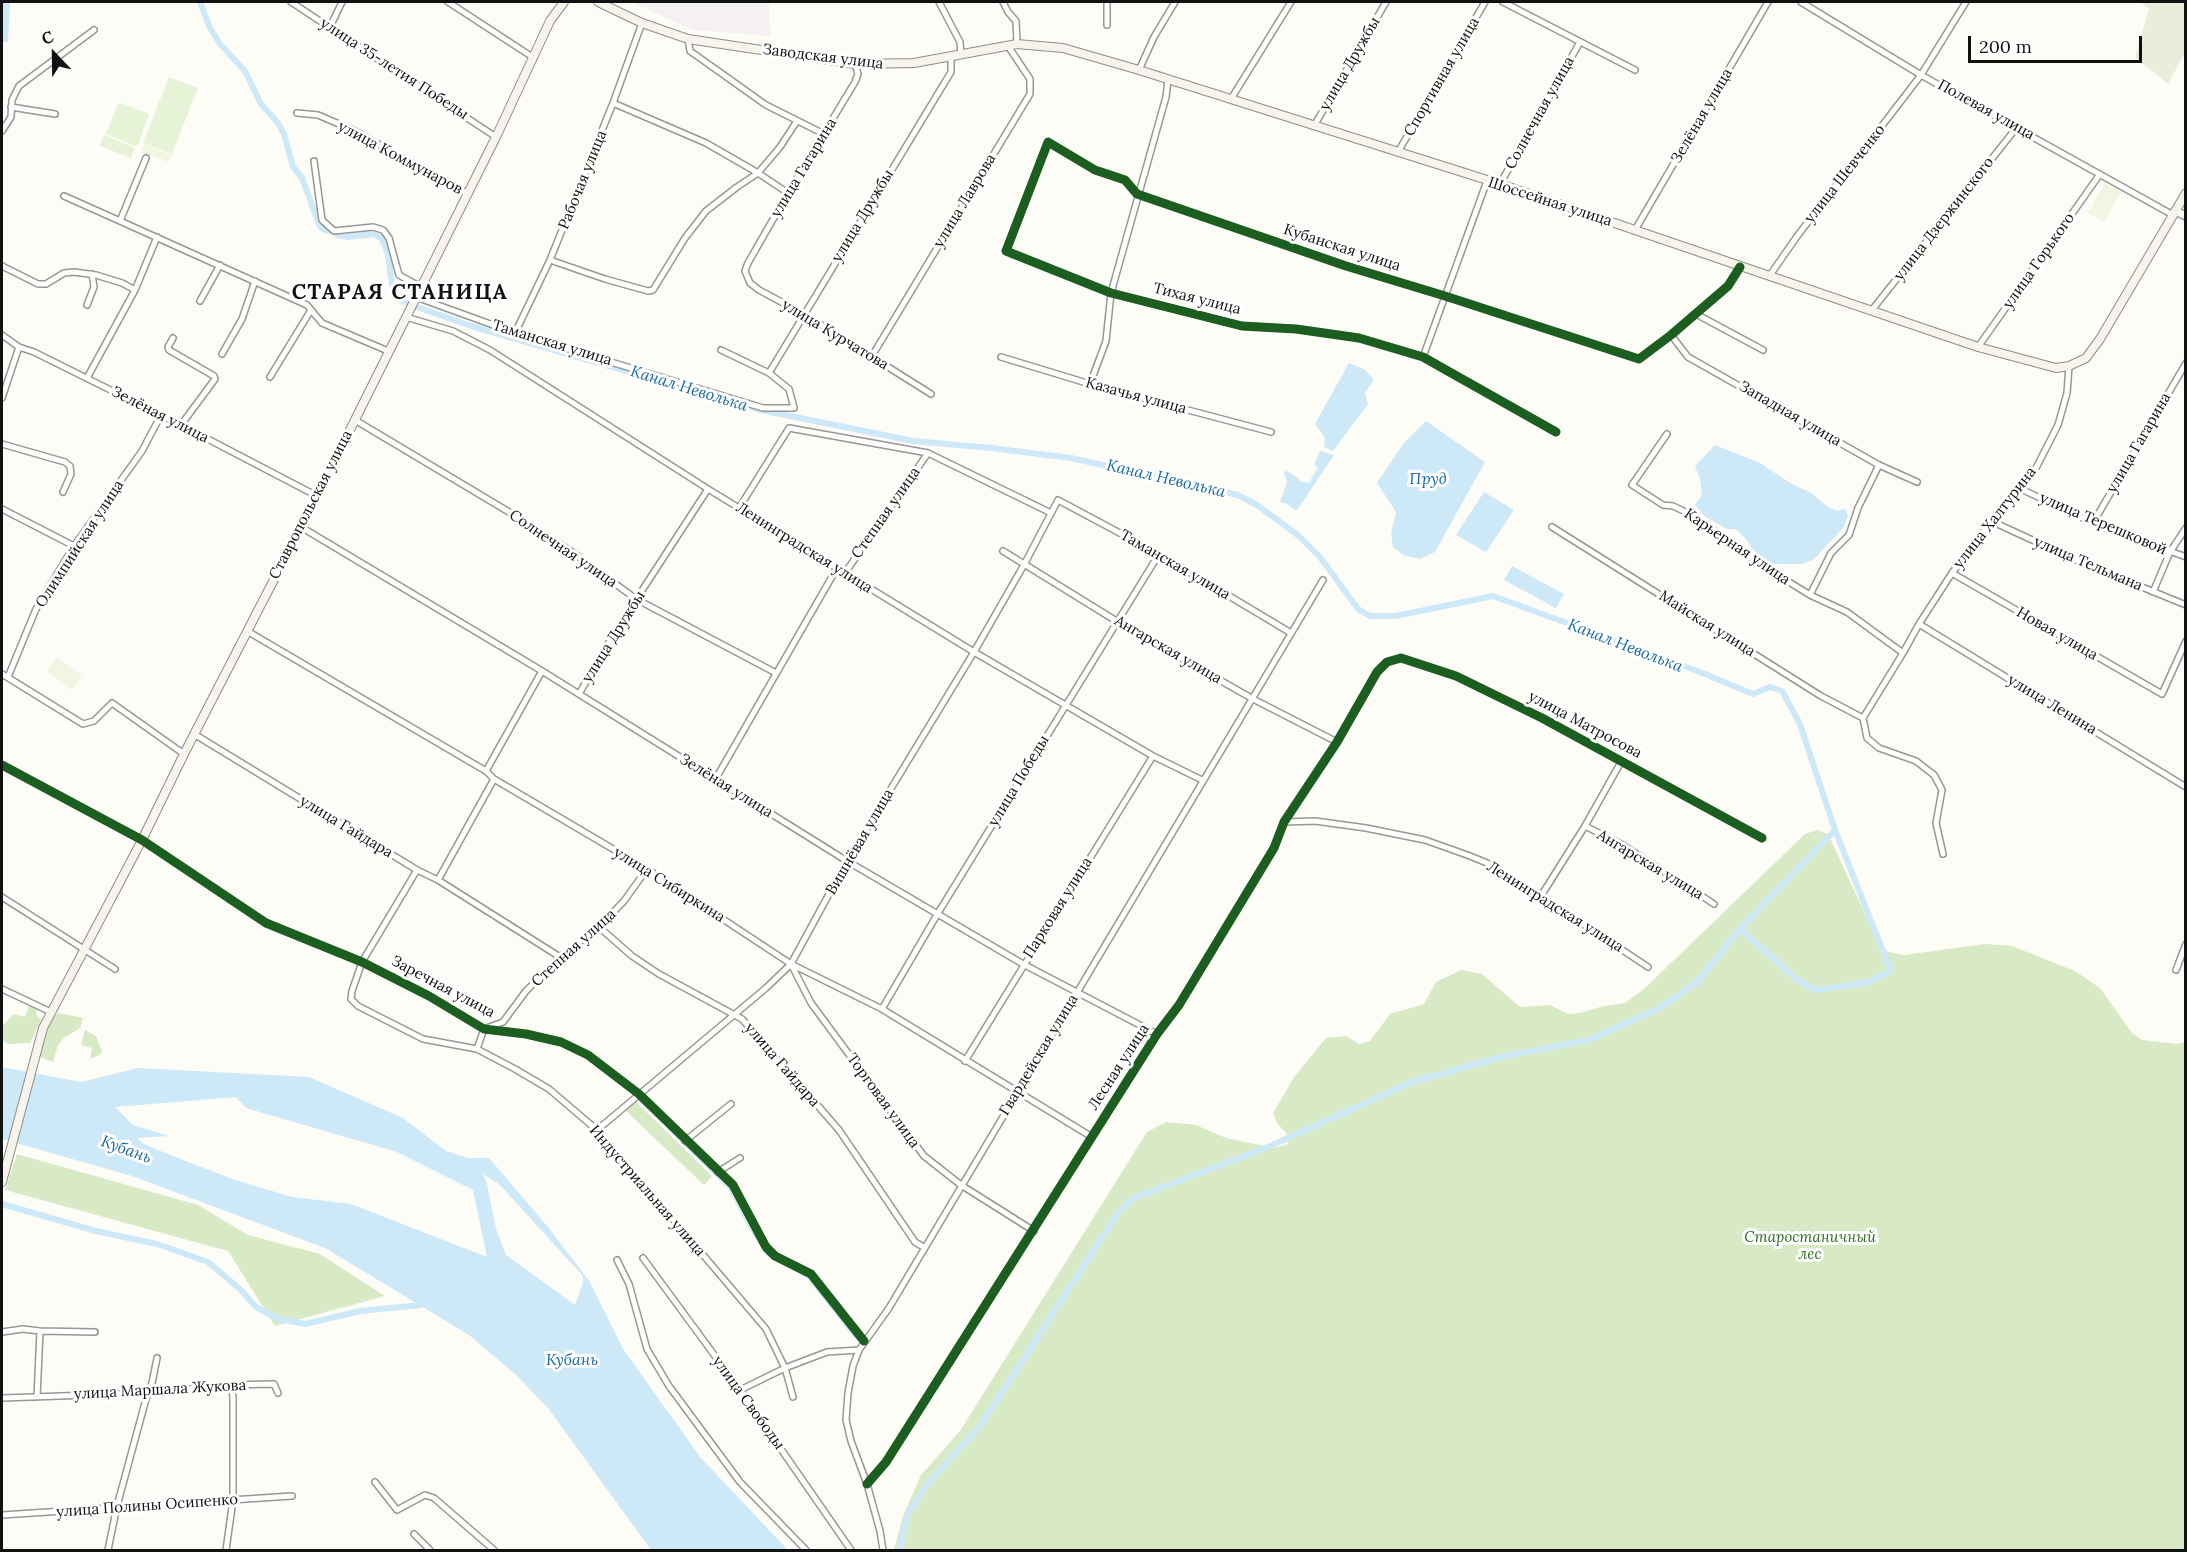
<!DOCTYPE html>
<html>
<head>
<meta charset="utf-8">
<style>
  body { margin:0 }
  #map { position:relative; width:2187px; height:1552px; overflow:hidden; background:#fdfcf7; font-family:Lora,serif }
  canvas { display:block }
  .frame { position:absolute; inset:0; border:3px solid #111; pointer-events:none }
  .north { position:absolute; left:24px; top:24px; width:60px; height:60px; -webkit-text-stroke:4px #fff; paint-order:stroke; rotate:338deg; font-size:16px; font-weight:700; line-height:24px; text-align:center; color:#111 }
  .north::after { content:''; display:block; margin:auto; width:21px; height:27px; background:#111; clip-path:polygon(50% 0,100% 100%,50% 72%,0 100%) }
  .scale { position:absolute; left:1968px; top:36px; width:174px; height:27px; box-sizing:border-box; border:3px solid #111; border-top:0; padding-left:8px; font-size:18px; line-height:21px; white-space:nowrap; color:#111; -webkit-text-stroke:4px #fff; paint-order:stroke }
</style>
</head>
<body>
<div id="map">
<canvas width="2187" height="1552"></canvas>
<div class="frame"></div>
<div class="north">С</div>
<div class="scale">200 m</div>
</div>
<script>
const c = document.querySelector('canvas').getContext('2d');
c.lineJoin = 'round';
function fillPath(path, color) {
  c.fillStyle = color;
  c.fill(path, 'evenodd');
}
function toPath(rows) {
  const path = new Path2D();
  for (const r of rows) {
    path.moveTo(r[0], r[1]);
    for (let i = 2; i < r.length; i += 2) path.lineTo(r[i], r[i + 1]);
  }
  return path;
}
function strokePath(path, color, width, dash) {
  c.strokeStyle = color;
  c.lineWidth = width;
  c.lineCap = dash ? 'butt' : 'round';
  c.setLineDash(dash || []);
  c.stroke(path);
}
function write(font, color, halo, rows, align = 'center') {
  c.font = font + ' Lora,serif';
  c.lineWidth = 6;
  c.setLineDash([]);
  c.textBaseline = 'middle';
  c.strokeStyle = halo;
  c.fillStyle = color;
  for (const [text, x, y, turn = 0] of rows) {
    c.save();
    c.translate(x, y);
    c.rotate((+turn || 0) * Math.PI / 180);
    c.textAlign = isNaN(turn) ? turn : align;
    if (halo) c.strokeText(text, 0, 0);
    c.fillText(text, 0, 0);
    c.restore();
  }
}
fillPath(toPath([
  [631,2,769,2,770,36,693,30]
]), '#f5f0f3');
fillPath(toPath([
  [169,77,198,88,172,154,143,143],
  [121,103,149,114,138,145,135,146,106,134,118,104],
  [104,135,135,148,131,158,100,146]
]), '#e7f3d7');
fillPath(toPath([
  [1817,830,1828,834,1880,946,1889,952,1904,955,1985,944,2012,946,2075,971,2100,988,2132,1033,2142,1040,2178,1044,2185,1042,2185,1550,894,1550,903,1516,921,1475,960,1431,1147,1132,1166,1122,1196,1125,1226,1138,1274,1148,1288,1144,1289,1136,1277,1123,1273,1113,1294,1077,1326,1038,1346,1036,1359,1044,1370,1041,1390,1014,1424,1004,1436,982,1461,970,1482,974,1520,1007,1550,1005,1568,1014,1579,1013,1604,1006,1625,1003,1644,989,1805,834],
  [29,1006,34,1007,37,1010,36,1014,41,1020,30,1043,9,1044,2,1041,2,1026,14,1014,25,1017],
  [59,1013,83,1018,80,1028,64,1038,58,1045,53,1062,40,1057,48,1027,54,1016],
  [85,1030,96,1036,102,1051,101,1054,90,1059,92,1048,81,1045],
  [635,1101,712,1176,704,1185,626,1111],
  [17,1154,198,1205,248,1235,320,1254,385,1296,275,1326,228,1251,5,1190]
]), '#d8eac5');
fillPath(toPath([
  [2140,2,2185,2,2185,57,2183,56,2168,84,2135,57,2149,9]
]), '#e9eedb');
fillPath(toPath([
  [144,144,171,155,168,162,141,152],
  [2105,183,2121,192,2104,222,2088,213],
  [57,657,82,676,72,690,47,671]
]), '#f0f6e1');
fillPath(toPath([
  [2,2,10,2,8,42,2,42],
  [1349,363,1364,369,1374,379,1365,393,1368,404,1333,451,1324,447,1325,438,1315,424],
  [1426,421,1485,462,1435,552,1420,559,1403,555,1393,547,1391,533,1396,512,1377,483,1403,444],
  [1715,445,1760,463,1792,484,1811,493,1828,507,1837,511,1845,509,1848,516,1843,528,1813,560,1802,564,1771,564,1759,558,1745,538,1735,529,1727,529,1704,516,1695,505,1702,495,1700,479,1695,466],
  [1320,451,1334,455,1298,509,1295,510,1287,504,1280,502,1287,482,1284,472,1287,471,1298,478,1299,481,1309,483,1318,467,1314,465],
  [1484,492,1514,510,1486,552,1456,535],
  [1512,566,1564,594,1556,608,1504,580],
  [2,1067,81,1082,138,1068,309,1077,403,1118,446,1151,468,1158,489,1158,548,1227,590,1282,623,1349,701,1458,788,1550,651,1550,548,1408,515,1374,469,1335,325,1248,132,1176,2,1139],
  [236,1097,246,1108,397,1152,473,1190,487,1257,351,1204,292,1197,232,1179,158,1150,144,1144,137,1138,169,1136,133,1125,115,1107],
  [483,1174,499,1184,583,1276,583,1283,575,1305,506,1255,496,1229,487,1184]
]), '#cde8f7');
strokePath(toPath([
  [638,1099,729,1189,748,1226,767,1255,807,1277,855,1338]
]), '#cde8f7', 1.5);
strokePath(toPath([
  [200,2,210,28,220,44,245,71,261,104,278,123,284,134,293,167,302,178,320,227,328,231],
  [337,235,348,237,374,234,382,239,388,254,392,285,398,299,407,303],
  [417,307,471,326,761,410,913,441,991,448,1071,458,1238,495,1257,505,1299,536,1320,557,1358,609,1370,616,1396,616,1493,596,1700,672,1753,694,1770,687,1782,691,1800,724,1835,830,1891,971,1865,983,1815,990,1795,978,1740,929],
  [2,1204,96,1231,157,1244,208,1262,241,1290,256,1307,279,1319,305,1324,360,1311,421,1305],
  [900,1550,908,1513,930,1481,981,1425,1120,1210,1134,1198,1268,1147,1412,1082,1505,1056,1589,1040,1660,1008,1697,982,1740,929,1835,830]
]), '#cde8f7', 6);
const minor = toPath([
  [291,2,496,137],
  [448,2,534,58],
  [939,2,960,42,961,55],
  [1003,2,1008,12,1016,21,1017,44],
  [1107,2,1107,25],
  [1503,2,1635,70],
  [1801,2,1921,75,2173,215],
  [330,27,342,2],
  [688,39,690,51,766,105,824,134],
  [855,64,858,74,855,82,788,193,748,263,745,271,750,283,759,290,804,314,931,394],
  [1139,70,1154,37,1175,2],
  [1231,99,1291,2],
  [613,103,706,143,758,173,788,193],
  [11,107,55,114],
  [297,113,318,115,353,130,468,194],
  [1314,126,1386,2],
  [2,131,11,117,12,100,19,86,94,30],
  [1398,152,1485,2],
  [146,158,120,221,307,305,322,323,388,351],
  [314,161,322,220,334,231,373,227,383,230,389,238,399,275,421,287],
  [1500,184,1580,42],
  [64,196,120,221],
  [1635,230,1768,2],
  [550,260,605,279,648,291,653,290,685,238,706,211,737,187,758,173,780,147,797,121],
  [2,266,38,284,46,284,64,273,74,272,96,275,122,283,135,290],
  [1770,275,1798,235,1921,75,1966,2],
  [416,297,515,333,763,408,794,408,789,389,769,373,721,350],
  [200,301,220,265],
  [87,305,94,287,92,274],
  [1872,310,2017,127],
  [1696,314,1763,350],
  [406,317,453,331,490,350,708,489,974,652,1153,756,1202,780],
  [515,333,550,260,613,103,642,23],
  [2,335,19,347,34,352,181,425,317,496],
  [1671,335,1688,357,1879,465,1917,482],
  [173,338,168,347,169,350,214,376,215,379,181,425],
  [1978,347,2100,174],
  [222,354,242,319,255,281],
  [872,356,1030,94,1030,79,1008,46],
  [1001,357,1090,384,1271,432],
  [1423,357,1487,181],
  [769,373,951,72,951,58],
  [270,377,311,310],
  [87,378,135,290,157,237],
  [1090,384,1106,341,1111,293,1166,97,1168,80],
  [2,398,19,347],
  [355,420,509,512,572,552,636,599,776,673],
  [1556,432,1423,357,1359,338,1296,329,1242,326,1111,293,1006,251,1048,142,1095,170,1125,180,1137,194,1346,266,1445,296,1639,359,1671,335,1728,286,1740,267],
  [1667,434,1632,485,1663,505,1673,506,1692,515,1720,535,1723,541,1810,595,1847,612,1903,653],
  [2,444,65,462,70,466,71,474,63,492],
  [2021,489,2093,523,2186,557],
  [739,508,789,428,928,453,1051,513],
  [2,509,74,546],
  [1991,521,2078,561,2186,605],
  [2093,523,2186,363],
  [301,527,542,671,847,861,1023,964,1157,1034],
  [1552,527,1821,696,1863,718],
  [1003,551,1118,622,1253,699,1337,742],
  [845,573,928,453],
  [1952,573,2162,694,2186,641],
  [2153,592,2170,552,2186,528],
  [1810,595,1831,553,1849,535,1858,508,1879,465],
  [1919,624,2186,787],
  [247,631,486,771,494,779,647,869,791,964,882,1009,1092,1137],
  [2,674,83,724,94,721,112,703,184,754],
  [8,677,36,609,74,546,142,451,161,415],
  [579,694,615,632,708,489],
  [194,734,417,870,438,880,560,957],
  [2,765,142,840,266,923,362,962,429,996,484,1029,526,1034,561,1042,588,1055,639,1094,733,1185,766,1247,775,1256,811,1274,864,1341],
  [486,771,542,671],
  [715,780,837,568],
  [1284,822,1315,821,1366,828,1425,840,1470,856,1487,863,1541,896,1648,967],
  [1585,826,1623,845,1714,904],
  [1943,854,1936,823,1942,790,1934,775,1916,761,1879,748,1867,738,1863,718,1903,653,1919,624,1952,573,1991,521,2021,489,2036,468,2058,425,2067,393,2069,366],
  [417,870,362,962,352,991,351,999,358,1006,423,1039,477,1049,515,1069,549,1089,597,1130,766,1329,785,1368,793,1397],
  [438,880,494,779],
  [1541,896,1585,826,1621,762],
  [2,897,115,969],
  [599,927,632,956,659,974,742,1019,839,1130,915,1242,925,1248],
  [791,964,811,1003,924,1156,961,1185,1034,1231],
  [2176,970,2186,944],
  [2,989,51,1012],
  [882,1009,938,913,1159,554],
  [477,1049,484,1029,503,1022,526,991,560,957,599,927,624,901,647,869],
  [965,1061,1153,756],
  [597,1130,766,988,791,964,847,861,974,652,1025,563,1058,500,1159,554,1291,633],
  [685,1141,731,1104],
  [718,1172,740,1158],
  [643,1258,740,1390,851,1550],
  [617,1260,629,1284,647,1349,669,1386,740,1482,806,1550],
  [2,1332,23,1329,40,1331,95,1332],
  [740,1390,785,1368,827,1352,859,1350],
  [37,1397,40,1331],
  [2,1398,148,1393,227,1385,274,1384,278,1393],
  [375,1482,397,1510,425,1495,434,1498,494,1550],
  [867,1484,886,1462,1157,1034,1179,1005,1274,848,1284,822,1337,742,1377,672,1387,662,1401,658,1456,676,1542,718,1762,838],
  [2,1515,292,1496],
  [414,1534,430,1550],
  [108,1550,117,1506,146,1399,152,1383,157,1358],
  [226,1550,233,1500,233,1398,232,1388,229,1386],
  [883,1550,880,1531,867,1484,851,1441,846,1420,848,1393,853,1366,859,1350,889,1308,1323,580]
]);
const tertiary = toPath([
  [2175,211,2186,216]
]);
const secondary = toPath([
  [598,2,642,23,688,39,855,64,914,63,1017,44,1063,48,1139,70,1500,184,1978,347,2056,368,2069,366,2086,358,2100,339,2186,193],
  [2,1182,43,1028,142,840,184,754,317,496,496,137,550,21,564,2]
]);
strokePath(minor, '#979795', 8);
strokePath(tertiary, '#979795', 10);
strokePath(secondary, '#8e8d8b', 10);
strokePath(minor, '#fffffe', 5);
strokePath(tertiary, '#fffffe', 7);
strokePath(secondary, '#f6f4eb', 8);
strokePath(toPath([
  [1556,432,1423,357,1359,338,1296,329,1242,326,1111,293,1006,251,1048,142,1095,170,1125,180,1137,194,1346,266,1445,296,1639,359,1671,335,1728,286,1740,267],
  [2,765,142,840,266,923,362,962,429,996,484,1029,526,1034,561,1042,588,1055,639,1094,733,1185,766,1247,775,1256,811,1274,864,1341],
  [867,1484,886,1462,1157,1034,1179,1005,1274,848,1284,822,1337,742,1377,672,1387,662,1401,658,1456,676,1542,718,1762,838]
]), '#1b5e20', 9);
write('15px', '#111', '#fff', [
  ["Заводская улица",823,57,7],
  ["улица Дружбы",1350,64,-60],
  ["улица 35-летия Победы",394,69,33],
  ["Спортивная улица",1442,77,-60],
  ["Полевая улица",1986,110,29],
  ["Солнечная улица",1540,113,-61],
  ["Зелёная улица",1702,116,-60],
  ["улица Коммунаров",400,158,28],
  ["улица Гагарина",804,168,-59],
  ["улица Шевченко",1845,174,-52],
  ["Рабочая улица",583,180,-68],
  ["улица Лаврова",965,201,-59],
  ["Шоссейная улица",1550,202,18],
  ["улица Дружбы",863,216,-59],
  ["улица Дзержинского",1944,219,-52],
  ["Кубанская улица",1342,248,18],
  ["улица Горького",2039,261,-55],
  ["Тихая улица",1197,299,14],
  ["улица Курчатова",835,335,31],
  ["Таманская улица",552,343,17],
  ["Казачья улица",1136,396,15],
  ["Западная улица",1790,414,30],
  ["Зелёная улица",160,415,27],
  ["улица Гагарина",2139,443,-60],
  ["Ставропольская улица",311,505,-63],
  ["Степная улица",886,513,-55],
  ["улица Халтурина",1995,518,-52],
  ["улица Терешковой",2103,524,23],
  ["Олимпийская улица",80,544,-57],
  ["Карьерная улица",1737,547,34],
  ["Ленинградская улица",804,548,32],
  ["Солнечная улица",563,549,34],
  ["улица Тельмана",2088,564,23],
  ["Таманская улица",1175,565,30],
  ["Майская улица",1707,624,32],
  ["Новая улица",2057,634,30],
  ["улица Дружбы",614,637,-58],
  ["Ангарская улица",1168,650,30],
  ["улица Ленина",2052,705,31],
  ["улица Матросова",1585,725,28],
  ["улица Победы",1019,781,-59],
  ["Зелёная улица",726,786,32],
  ["улица Гайдара",346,827,31],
  ["Вишнёвая улица",860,842,-60],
  ["Ангарская улица",1650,865,31],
  ["улица Сибиркина",669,885,32],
  ["Ленинградская улица",1555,907,32],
  ["Парковая улица",1058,908,-58],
  ["Степная улица",574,948,-42],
  ["Заречная улица",443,987,28],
  ["Гвардейская улица",1039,1055,-59],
  ["улица Гайдара",782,1065,49],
  ["Лесная улица",1119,1067,-57],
  ["Торговая улица",883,1101,54],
  ["Индустриальная улица",647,1191,49],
  ["улица Маршала Жукова",160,1390,-3],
  ["улица Свободы",748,1403,54],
  ["улица Полины Осипенко",147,1506,-4]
]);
write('italic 15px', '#2f6b1f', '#fff', [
  ["Старостаничный",1810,1238],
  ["лес",1810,1255]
]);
write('italic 16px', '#1768a6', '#fff', [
  ["Канал Неволька",689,389,17],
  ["Канал Неволька",1166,479,13],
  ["Пруд",1428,479],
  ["Канал Неволька",1625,646,21],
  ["Кубань",126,1150,20],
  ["Кубань",572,1360]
]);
c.letterSpacing = '1.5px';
write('bold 21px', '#111', '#fff', [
  ["СТАРАЯ СТАНИЦА",400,293]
]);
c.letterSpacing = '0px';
</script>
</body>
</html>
